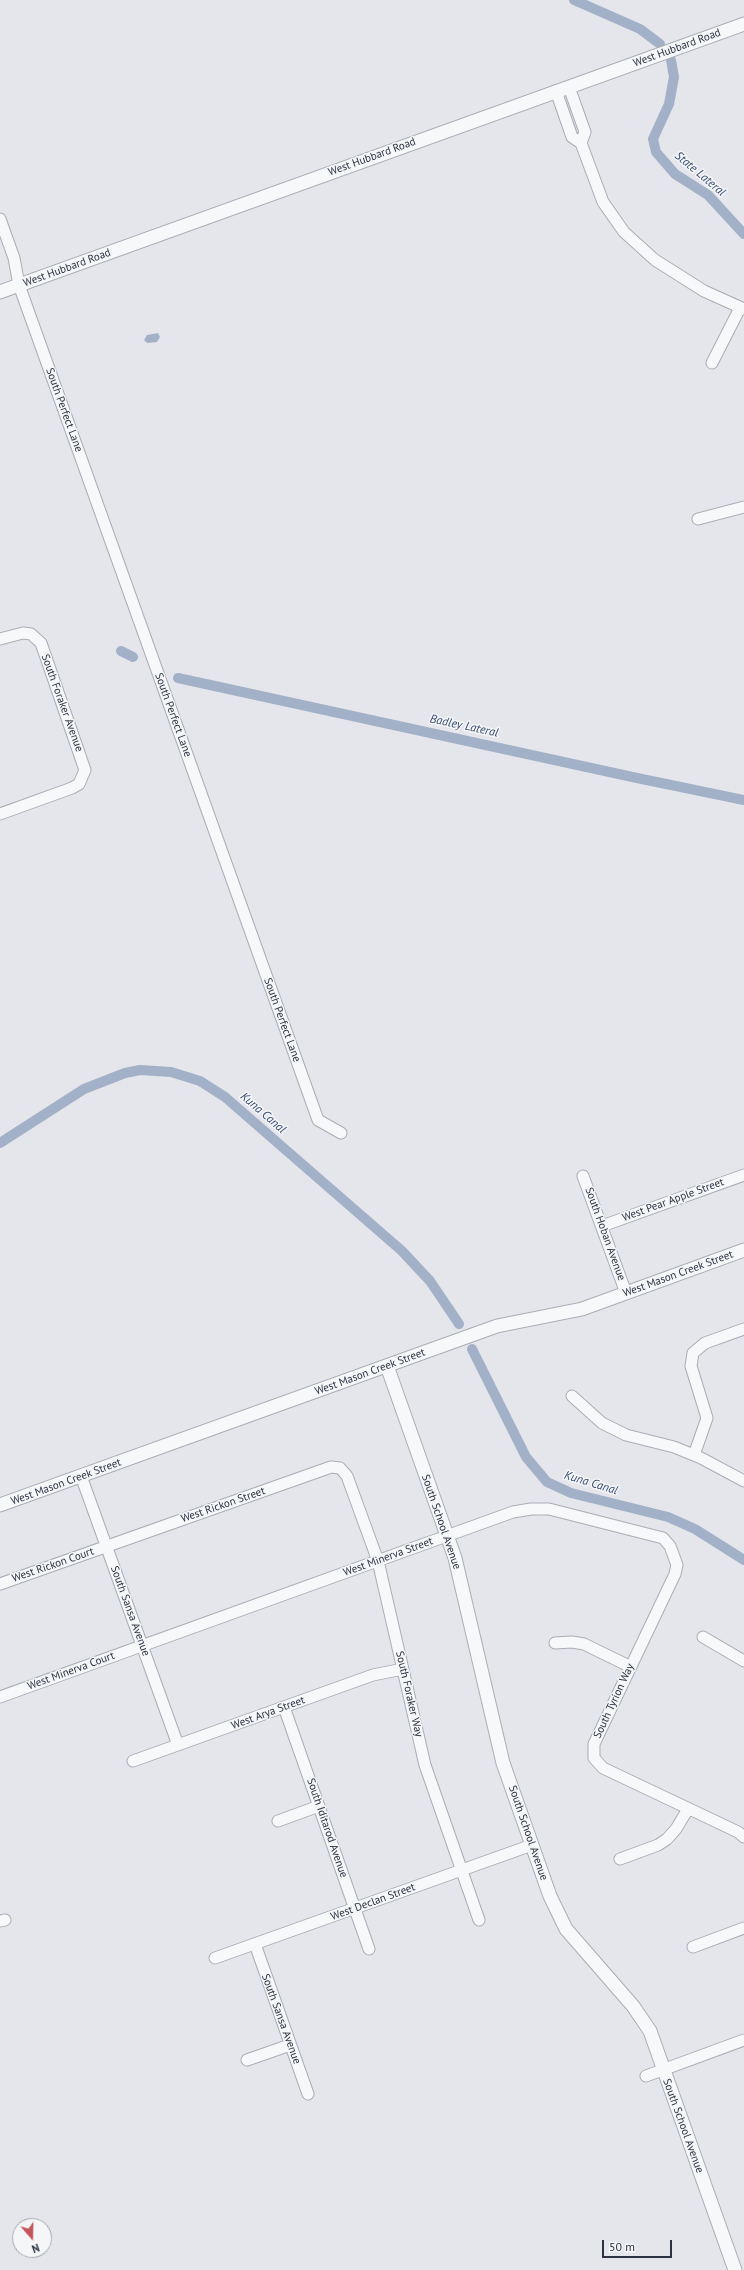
<!DOCTYPE html>
<html>
<head>
<meta charset="utf-8">
<style>
  body { margin:0 }
  #map { position:relative; width:744px; height:2270px; overflow:hidden; background:#e5e6eb; font-family:"PT Sans",sans-serif }
  canvas { display:block }
  .north { position:absolute; left:12px; top:2218px; width:40px; height:40px; box-sizing:border-box; background:#f4f6f8; border:1px solid #a4a8b0; border-radius:50%; rotate:160deg; font-size:11px; font-weight:700; line-height:16px; text-align:center; color:#2d3343 }
  .north::after { content:''; display:block; margin:auto; width:14px; height:18px; background:#c55559; clip-path:polygon(50% 0,100% 100%,50% 72%,0 100%) }
  .scale { position:absolute; left:602px; top:2240px; width:70px; height:18px; box-sizing:border-box; border:2px solid #2d3343; border-top:0; padding-left:5px; font-size:12px; line-height:14px; white-space:nowrap; color:#2d3343; -webkit-text-stroke:3px #f4f6f8; paint-order:stroke }
</style>
</head>
<body>
<div id="map">
<canvas width="744" height="2270"></canvas>
<div class="north">N</div>
<div class="scale">50 m</div>
</div>
<script>
const c = document.querySelector('canvas').getContext('2d');
c.lineJoin = 'round';
function fillPath(path, color) {
  c.fillStyle = color;
  c.fill(path, 'evenodd');
}
function toPath(rows) {
  const path = new Path2D();
  for (const r of rows) {
    path.moveTo(r[0], r[1]);
    for (let i = 2; i < r.length; i += 2) path.lineTo(r[i], r[i + 1]);
  }
  return path;
}
function strokePath(path, color, width, dash) {
  c.strokeStyle = color;
  c.lineWidth = width;
  c.lineCap = dash ? 'butt' : 'round';
  c.setLineDash(dash || []);
  c.stroke(path);
}
function write(font, color, halo, rows, align = 'center') {
  c.font = font + ' "PT Sans",sans-serif';
  c.lineWidth = 3;
  c.setLineDash([]);
  c.textBaseline = 'middle';
  c.strokeStyle = halo;
  c.fillStyle = color;
  for (const [text, x, y, turn = 0] of rows) {
    c.save();
    c.translate(x, y);
    c.rotate((+turn || 0) * Math.PI / 180);
    c.textAlign = isNaN(turn) ? turn : align;
    if (halo) c.strokeText(text, 0, 0);
    c.fillText(text, 0, 0);
    c.restore();
  }
}
fillPath(toPath([
  [158,333,160,337,157,342,147,343,144,340,147,335]
]), '#a3b1c8');
strokePath(toPath([
  [574,0,640,29,660,44],
  [671,60,674,77,669,104,653,139,656,152,675,174,708,195,744,234],
  [121,651,133,657],
  [178,678,637,778,744,800],
  [0,1143,84,1089,125,1073,140,1070,171,1072,200,1081,225,1097,402,1251,430,1281,459,1324],
  [472,1349,526,1457,547,1482,571,1493,668,1517,695,1529,744,1560]
]), '#a3b1c8', 10);
const minor = toPath([
  [556,91,572,137,581,143,585,132,569,87],
  [581,143,603,202,624,232,655,260,704,291,744,309],
  [0,219,14,258,19,285,318,1120,341,1133],
  [712,363,740,308],
  [698,519,744,507],
  [0,639,23,633,31,634,41,643,85,770,79,784,72,788,0,814],
  [583,1176,626,1293],
  [602,1226,744,1175],
  [572,1396,602,1423,626,1435,674,1447,701,1458,744,1481],
  [694,1455,707,1418,691,1366,693,1353,705,1343,744,1329],
  [81,1476,178,1745],
  [0,1584,331,1467,340,1468,347,1476,378,1561,425,1765,479,1920],
  [703,1637,744,1661],
  [555,1643,572,1642,584,1644,631,1667],
  [0,1697,513,1512,531,1509,549,1509,663,1538,670,1546,677,1565,675,1574,594,1744,594,1758,603,1768,738,1832,744,1837],
  [284,1707,369,1949],
  [133,1761,373,1675,403,1669],
  [278,1821,319,1806],
  [620,1859,658,1845,667,1839,676,1829,688,1809],
  [0,1921,5,1920],
  [255,1944,308,2094],
  [693,1947,744,1928],
  [215,1958,532,1845],
  [247,2060,290,2045],
  [646,2076,744,2040]
]);
const tertiary = toPath([
  [0,292,744,24],
  [387,1366,455,1558,503,1763,550,1896,566,1929,633,2006,650,2031,735,2270],
  [0,1505,497,1326,582,1309,744,1250]
]);
strokePath(minor, '#aaadb5', 13);
strokePath(tertiary, '#aaadb5', 15);
strokePath(minor, '#f7f8fa', 11);
strokePath(tertiary, '#f7f8fa', 13);
write('11px', '#2d3343', '#f4f6f8', [
  ["West Hubbard Road",677,48,-20],
  ["West Hubbard Road",372,157,-20],
  ["West Hubbard Road",67,268,-20],
  ["South Perfect Lane",64,410,70],
  ["South Foraker Avenue",62,703,70],
  ["South Perfect Lane",173,715,70],
  ["South Perfect Lane",282,1020,70],
  ["West Pear Apple Street",673,1200,-20],
  ["South Hoban Avenue",605,1234,70],
  ["West Mason Creek Street",678,1274,-20],
  ["West Mason Creek Street",370,1372,-20],
  ["West Mason Creek Street",66,1482,-20],
  ["West Rickon Street",223,1505,-19],
  ["South School Avenue",441,1522,71],
  ["West Minerva Street",388,1557,-20],
  ["West Rickon Court",53,1565,-19],
  ["South Sansa Avenue",130,1611,70],
  ["West Minerva Court",71,1671,-20],
  ["South Foraker Way",409,1694,77],
  ["South Tyrion Way",614,1701,-65],
  ["West Arya Street",268,1713,-20],
  ["South Iditarod Avenue",327,1828,71],
  ["South School Avenue",528,1833,71],
  ["West Declan Street",373,1902,-20],
  ["South Sansa Avenue",281,2019,70],
  ["South School Avenue",683,2126,70]
]);
write('italic 12px', '#3a4d74', '#f4f6f8', [
  ["State Lateral",700,174,40],
  ["Badley Lateral",464,726,12],
  ["Kuna Canal",263,1113,41],
  ["Kuna Canal",591,1483,17]
]);
</script>
</body>
</html>
